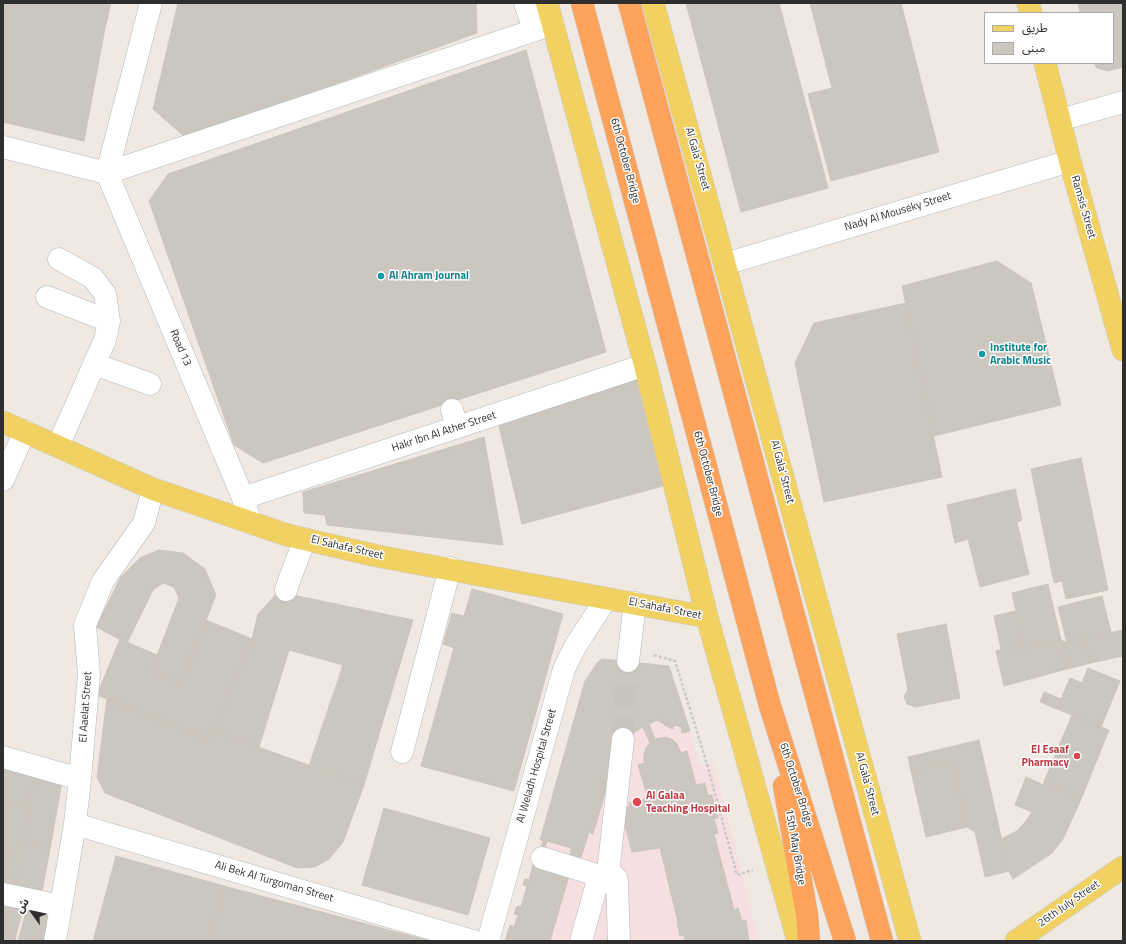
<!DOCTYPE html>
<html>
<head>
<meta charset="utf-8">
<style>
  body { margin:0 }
  #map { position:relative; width:1126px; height:944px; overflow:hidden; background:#efe9e1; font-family:"Titillium Web","Noto Sans Arabic",sans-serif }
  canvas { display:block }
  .frame { position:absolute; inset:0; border:4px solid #2e2e2e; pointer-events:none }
  .legend { position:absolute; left:984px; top:12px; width:130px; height:52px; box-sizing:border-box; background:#fff; border:1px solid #ababab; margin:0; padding:5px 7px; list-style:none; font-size:12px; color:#2e2e2e }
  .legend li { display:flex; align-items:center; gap:8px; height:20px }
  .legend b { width:20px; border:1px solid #ababab }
  .north { position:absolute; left:12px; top:892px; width:40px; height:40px; -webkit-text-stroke:3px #fff; paint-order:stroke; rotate:303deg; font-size:11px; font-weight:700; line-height:16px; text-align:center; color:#2e2e2e }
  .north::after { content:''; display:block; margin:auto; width:14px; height:18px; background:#2e2e2e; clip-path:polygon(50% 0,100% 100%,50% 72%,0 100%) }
</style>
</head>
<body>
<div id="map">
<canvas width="1126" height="944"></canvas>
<div class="frame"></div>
<ul class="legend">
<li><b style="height:5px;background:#f2d163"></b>طريق</li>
<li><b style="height:11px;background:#cbc7bf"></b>مبنى</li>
</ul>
<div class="north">ش</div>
</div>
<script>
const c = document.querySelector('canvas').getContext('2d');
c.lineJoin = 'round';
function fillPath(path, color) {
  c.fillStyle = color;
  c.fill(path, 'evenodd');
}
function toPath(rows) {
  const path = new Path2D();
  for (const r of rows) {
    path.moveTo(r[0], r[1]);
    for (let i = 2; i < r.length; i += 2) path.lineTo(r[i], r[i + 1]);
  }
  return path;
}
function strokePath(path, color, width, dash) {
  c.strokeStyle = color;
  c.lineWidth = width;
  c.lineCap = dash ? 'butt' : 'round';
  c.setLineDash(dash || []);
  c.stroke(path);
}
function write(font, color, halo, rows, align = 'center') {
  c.font = font + ' "Titillium Web",sans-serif';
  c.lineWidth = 3;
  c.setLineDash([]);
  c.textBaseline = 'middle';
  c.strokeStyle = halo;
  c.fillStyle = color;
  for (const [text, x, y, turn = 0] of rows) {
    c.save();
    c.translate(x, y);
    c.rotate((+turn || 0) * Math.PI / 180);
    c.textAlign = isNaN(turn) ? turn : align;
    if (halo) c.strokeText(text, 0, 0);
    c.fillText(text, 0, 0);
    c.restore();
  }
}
fillPath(toPath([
  [602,659,669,666,700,765,713,762,742,873,759,941,505,941,510,925,514,927,518,916,514,914,517,906,521,907,527,886,523,885,525,879,529,880,585,681,597,663]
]), '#f5dfe0');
const building = toPath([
  [3,3,111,3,105,28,84,141,3,122,3,3],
  [178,3,476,3,477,33,186,138,153,109,178,3],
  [686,3,779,3,828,188,741,212,686,3],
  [810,3,901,3,939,152,831,181,808,94,832,88,810,3],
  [1078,3,1123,3,1123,67,1108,71,1097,68,1094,63,1113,63,1113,13,1080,13,1078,3],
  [526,50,606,352,263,463,234,445,149,201,168,174,526,50],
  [997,261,1031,283,1061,405,934,436,902,286,997,261],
  [906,303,942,477,824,502,795,363,814,323,906,303],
  [642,378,667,485,522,524,499,426,642,378],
  [484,437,503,545,327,525,325,515,304,513,303,492,484,437],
  [1081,458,1108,590,1066,599,1062,581,1054,583,1031,469,1081,458],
  [1015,489,1022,520,1017,522,1029,574,980,587,968,539,955,543,947,505,1015,489],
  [159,550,183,553,205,569,216,595,181,683,151,671,179,598,174,587,163,583,153,590,127,643,96,627,121,577,140,558,159,550],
  [1048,584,1061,640,1024,649,1012,593,1048,584],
  [472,589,563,614,514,791,421,766,454,648,443,644,452,613,464,616,472,589],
  [278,592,413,620,364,785,309,766,343,665,289,650,259,747,214,731,252,639,258,614,278,592],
  [1102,596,1111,632,1067,643,1058,607,1102,596],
  [1015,611,1023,644,1001,649,994,616,1015,611],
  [206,620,252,639,210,740,97,695,120,639,157,655,151,671,181,683,206,620],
  [946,624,960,698,916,707,907,704,904,696,908,690,897,634,946,624],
  [1123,630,1123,656,1091,663,1085,638,1123,630],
  [1085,638,1091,663,1067,669,1061,640,1067,643,1085,638],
  [1061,640,1067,669,1004,686,996,651,1023,644,1024,649,1061,640],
  [602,659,669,666,690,731,682,733,681,727,675,725,673,729,664,725,664,724,657,720,649,724,655,739,666,737,673,740,677,744,681,753,687,751,696,785,705,783,708,796,712,795,718,818,714,819,718,833,714,834,734,910,738,908,742,921,746,920,749,941,685,941,684,935,680,936,677,922,678,922,660,848,632,852,621,809,630,806,629,803,648,798,638,765,644,763,644,755,646,748,650,743,643,727,620,741,593,834,589,832,581,857,578,860,570,858,571,848,547,841,542,858,570,872,550,941,505,941,510,925,514,927,518,915,514,914,517,906,521,907,527,886,523,885,525,879,529,880,534,861,538,862,543,840,540,840,585,681,597,663,602,659],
  [1088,668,1120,681,1101,727,1040,702,1044,692,1061,699,1070,678,1082,683,1088,668],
  [107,699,210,740,214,731,364,785,343,842,329,859,315,867,297,868,105,793,97,777,107,699],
  [1072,715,1109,730,1082,797,1044,782,1072,715],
  [979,740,1009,871,985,877,975,832,967,827,952,761,911,771,908,757,979,740],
  [3,759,36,767,29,807,3,803,3,759],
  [952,761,967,827,926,837,911,771,952,761],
  [35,771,63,776,50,849,22,844,35,771],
  [1026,777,1044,785,1044,782,1082,797,1063,839,1052,853,1013,879,1009,871,1001,839,1017,831,1026,821,1032,812,1015,805,1026,777],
  [3,803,29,807,19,856,3,854,3,803],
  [384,808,490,838,468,915,362,885,384,808],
  [22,844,50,849,42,892,14,887,22,844],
  [3,854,19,856,14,887,3,886,3,854],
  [116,856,224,886,209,941,93,941,116,856],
  [224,886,430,941,209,941,224,886],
  [3,901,24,907,17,931,3,927,3,901],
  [29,901,54,908,46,941,18,941,29,901],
  [3,927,17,931,15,941,3,941,3,927]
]);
fillPath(building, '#cbc7bf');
strokePath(building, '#cbc5ba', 1);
strokePath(toPath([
  [623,739,623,722,628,661]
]), '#c8c4bd', 22, [22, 11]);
const minor = toPath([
  [151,3,107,173,243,498,251,523],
  [525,3,534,30],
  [1060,120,1123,102],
  [3,147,107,173,553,24],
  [725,264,1070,161],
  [47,297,109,321],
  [94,364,150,384],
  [452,410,457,427],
  [58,446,105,340,109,321,105,294,93,278,59,259],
  [3,480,25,431],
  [243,498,645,365],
  [286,590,290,578,305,539],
  [628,661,635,603],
  [402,752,450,568],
  [3,757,80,779],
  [75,824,473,941],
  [542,858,600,876],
  [608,873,623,739],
  [3,894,61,906],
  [55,941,75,824,80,779,89,674,85,625,103,581,144,523,153,489],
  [488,941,564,669,576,645,606,599],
  [581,941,598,880,600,876,604,873,608,873,612,874,616,878,617,882,619,941]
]);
const major = toPath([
  [547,3,645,365,707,617,798,941],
  [653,3,910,941],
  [1028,3,1031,13],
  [1045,63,1070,161,1123,350],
  [3,422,153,489,287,535,377,556,707,617],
  [1016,941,1123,867]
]);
const highway = toPath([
  [582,3,770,706,845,941],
  [629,3,882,941],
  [784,786,807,915,809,941]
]);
strokePath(minor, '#b4b7c1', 23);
strokePath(major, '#c9c9c9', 23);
strokePath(highway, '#c9c9c9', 23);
strokePath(toPath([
  [654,655,675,661,707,764,737,875,753,870]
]), '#c9c9c9', 2.5, [3, 2]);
strokePath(minor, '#fff', 22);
strokePath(major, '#f2d163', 22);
strokePath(highway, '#ffa35c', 22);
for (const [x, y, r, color] of [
  [381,276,4,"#0f9aa8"],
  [982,354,4,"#0f9aa8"],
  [1077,756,4,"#e0444e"],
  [637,802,5,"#e0444e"]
]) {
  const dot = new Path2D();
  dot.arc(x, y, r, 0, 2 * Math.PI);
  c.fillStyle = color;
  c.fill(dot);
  strokePath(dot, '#fff', 1.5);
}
write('11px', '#2e2e2e', '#fff', [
  ["Al Gala' Street",697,159,74],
  ["6th October Bridge",625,161,75],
  ["Ramsis Street",1083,207,74],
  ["Nady Al Mouseky Street",898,212,-17],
  ["Road 13",180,348,67],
  ["Hakr Ibn Al Ather Street",444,432,-18],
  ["Al Gala' Street",782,472,75],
  ["6th October Bridge",708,474,75],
  ["El Sahafa Street",347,548,13],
  ["El Sahafa Street",665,609,11],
  ["El Aaelat Street",86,707,-86],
  ["Al Weladh Hospital Street",537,766,-74],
  ["Al Gala' Street",867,784,75],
  ["6th October Bridge",796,785,72],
  ["15th May Bridge",795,847,80],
  ["Ali Bek Al Turgoman Street",274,882,16],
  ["26th July Street",1069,904,-35]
]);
write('bold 11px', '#0d838f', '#fff', [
  ["Al Ahram Journal",389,276],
  ["Institute for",990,348],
  ["Arabic Music",990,361]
], 'left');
write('bold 11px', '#be3a42', '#fff', [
  ["El Esaaf",1069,750],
  ["Pharmacy",1069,763],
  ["Al Galaa",646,796,"left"],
  ["Teaching Hospital",646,809,"left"]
], 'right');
</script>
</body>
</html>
